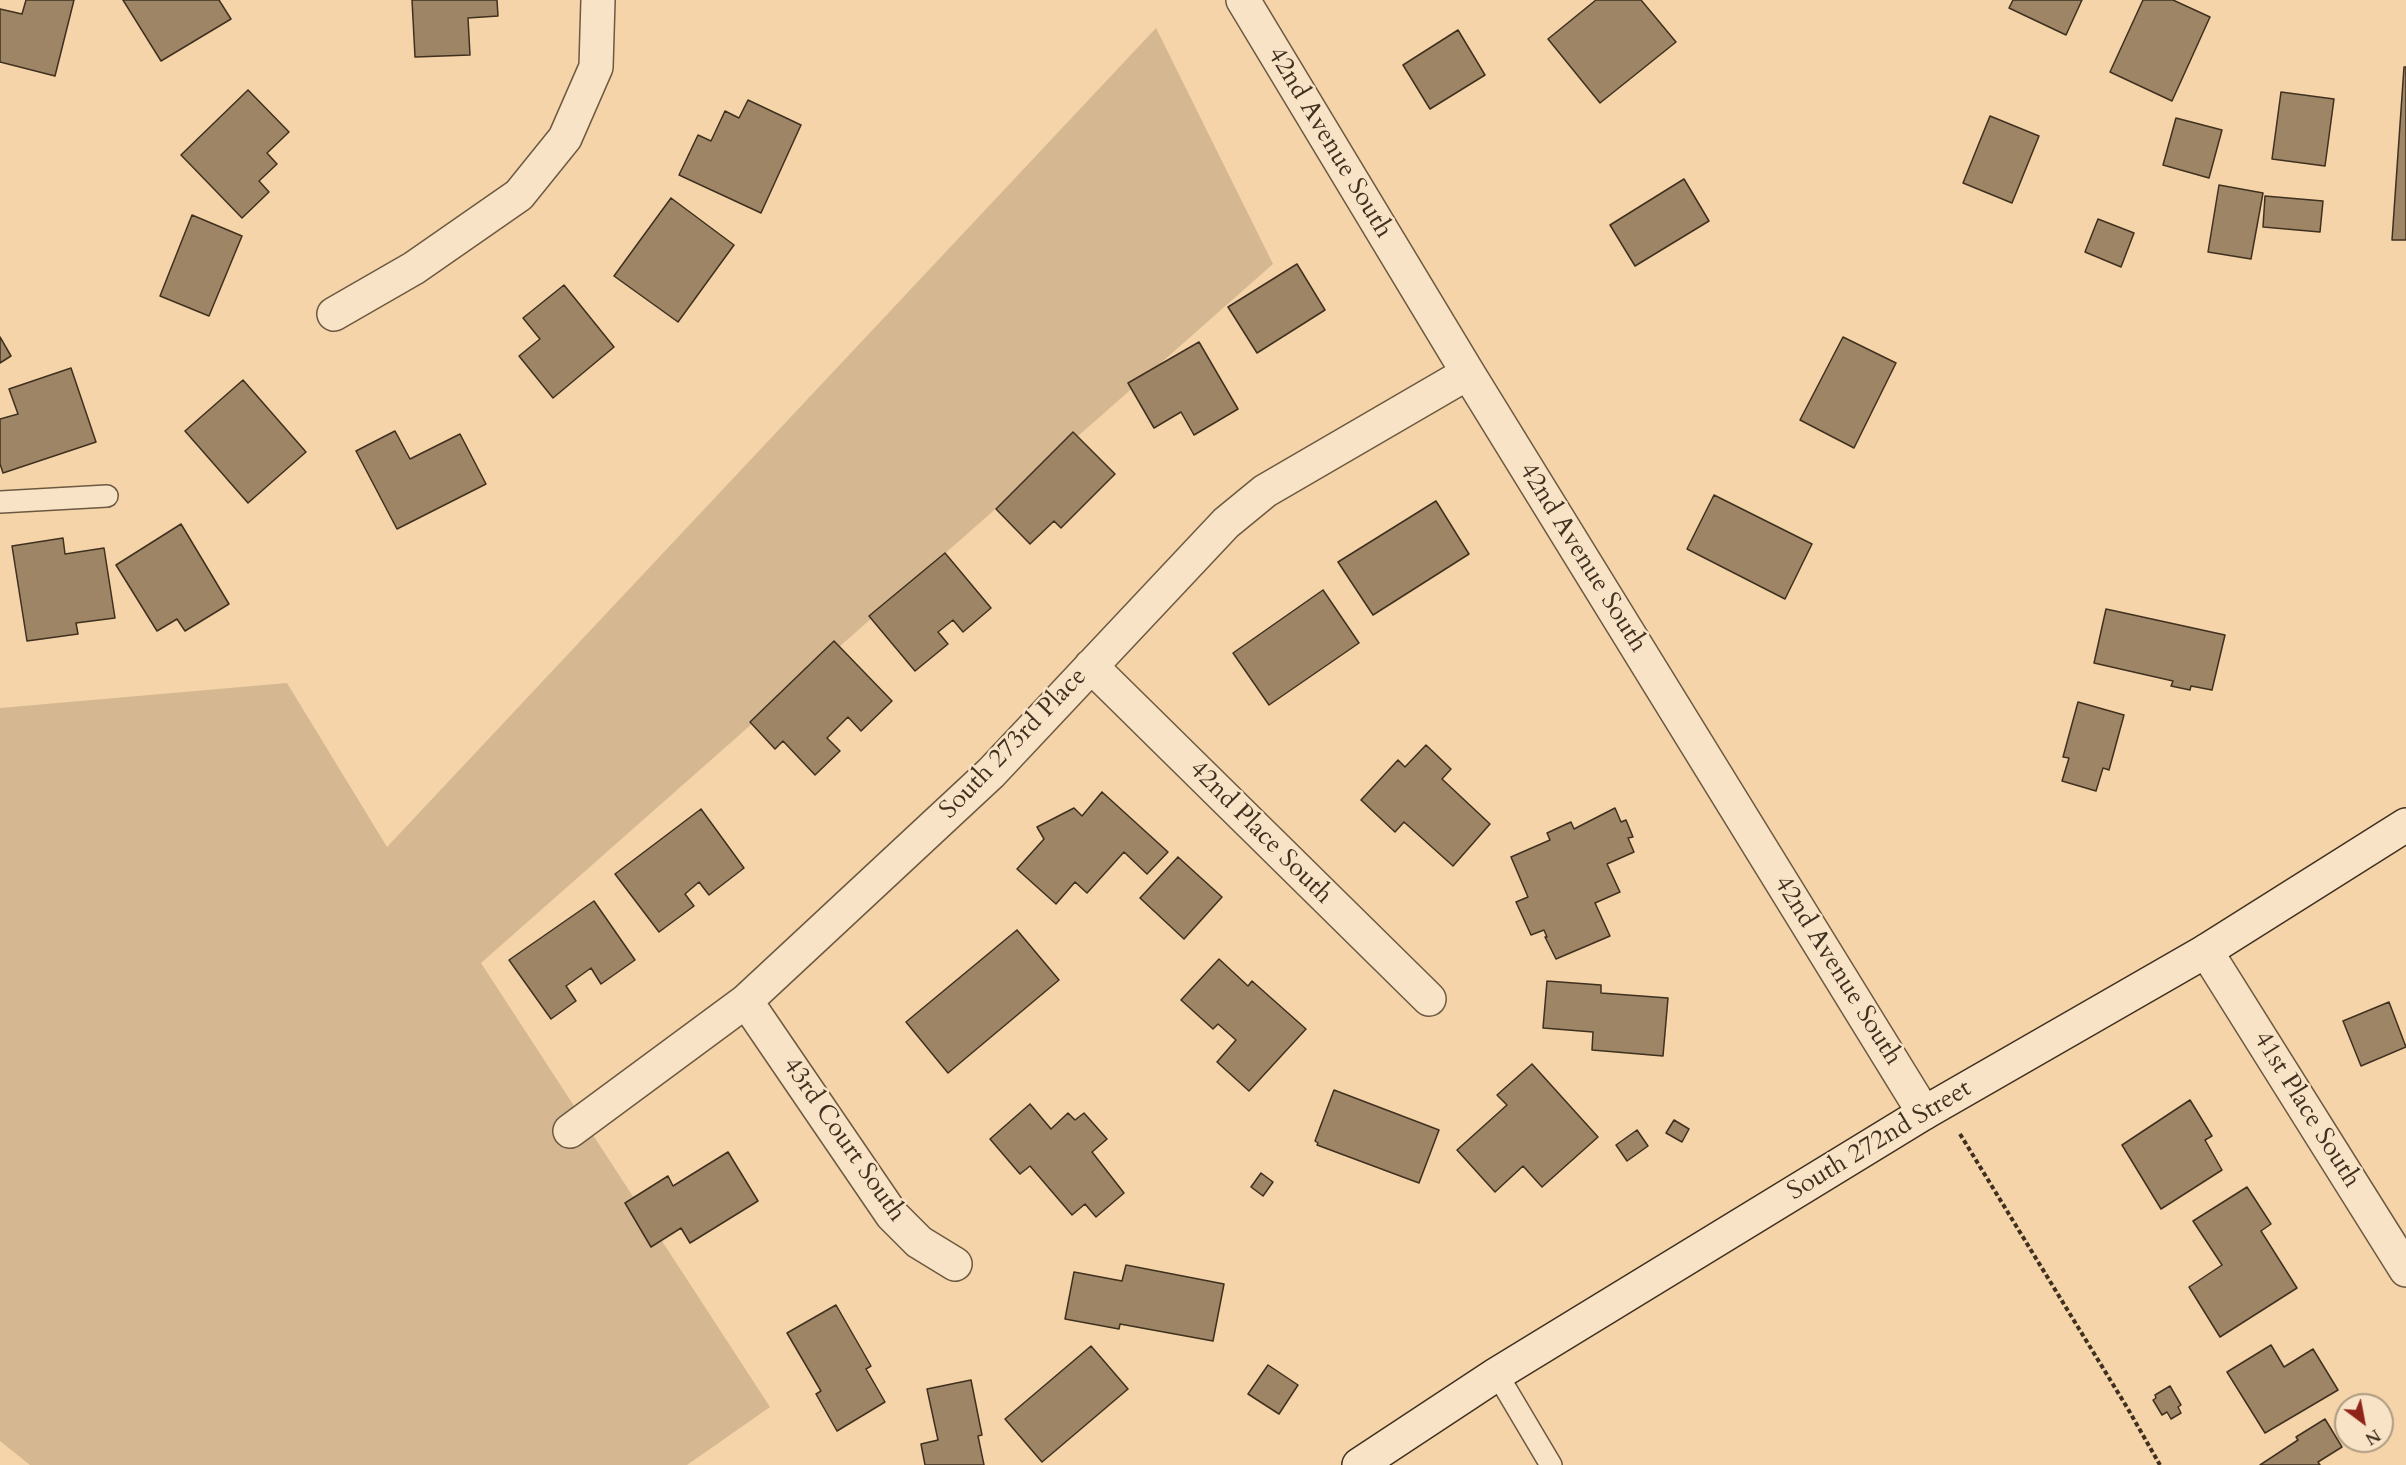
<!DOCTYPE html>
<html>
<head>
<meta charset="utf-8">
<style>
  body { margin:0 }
  #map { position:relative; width:2406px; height:1465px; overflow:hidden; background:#f4d4a8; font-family:Cardo,serif }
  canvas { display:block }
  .north { position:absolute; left:2334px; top:1393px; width:60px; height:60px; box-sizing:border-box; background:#f8e3c6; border:2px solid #ae9b83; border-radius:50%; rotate:148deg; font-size:16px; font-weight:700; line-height:24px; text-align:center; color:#3f301f }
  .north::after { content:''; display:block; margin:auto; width:21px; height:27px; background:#8f2418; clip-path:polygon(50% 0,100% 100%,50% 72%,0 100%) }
</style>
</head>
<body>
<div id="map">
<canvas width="2406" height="1465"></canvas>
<div class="north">N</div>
</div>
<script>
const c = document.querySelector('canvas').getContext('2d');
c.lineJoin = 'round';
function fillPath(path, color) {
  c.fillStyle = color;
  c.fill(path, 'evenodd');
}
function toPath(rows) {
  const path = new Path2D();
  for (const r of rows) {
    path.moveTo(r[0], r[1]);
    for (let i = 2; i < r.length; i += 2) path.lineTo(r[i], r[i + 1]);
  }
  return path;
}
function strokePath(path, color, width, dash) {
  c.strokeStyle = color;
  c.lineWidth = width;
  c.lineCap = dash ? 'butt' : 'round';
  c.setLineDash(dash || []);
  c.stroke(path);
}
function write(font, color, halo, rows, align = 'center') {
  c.font = font + ' Cardo,serif';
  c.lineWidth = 5;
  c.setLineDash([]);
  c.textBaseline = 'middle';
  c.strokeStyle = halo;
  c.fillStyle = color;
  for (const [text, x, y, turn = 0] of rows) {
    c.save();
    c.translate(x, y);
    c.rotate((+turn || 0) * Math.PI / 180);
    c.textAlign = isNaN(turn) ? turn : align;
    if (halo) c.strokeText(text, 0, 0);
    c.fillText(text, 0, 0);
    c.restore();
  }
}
fillPath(toPath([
  [1156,28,1273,264,481,963,770,1407,687,1465,30,1465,0,1441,0,708,287,683,387,847]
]), '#d5b891');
const building = toPath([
  [26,0,74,0,55,76,0,62,0,9,22,14,26,0],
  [123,0,219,0,231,19,161,61,123,0],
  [412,0,497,0,498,16,468,18,470,55,415,57,412,0],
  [1596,0,1641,0,1676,42,1600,103,1548,39,1596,0],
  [2013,0,2082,0,2066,35,2009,8,2013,0],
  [2143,0,2173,0,2210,17,2172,101,2110,72,2143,0],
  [1458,30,1485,75,1430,109,1403,65,1458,30],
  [2404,67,2406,67,2406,240,2392,240,2404,67],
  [248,90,289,132,267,153,277,164,259,181,269,192,242,218,181,155,248,90],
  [2281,92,2334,99,2325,166,2272,159,2281,92],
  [748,100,801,125,761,213,679,175,698,135,711,141,725,111,739,118,748,100],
  [1990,116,2039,136,2012,203,1963,183,1990,116],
  [2176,118,2222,130,2209,178,2163,165,2176,118],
  [1684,179,1709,221,1635,266,1610,225,1684,179],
  [2219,185,2263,193,2251,259,2208,252,2219,185],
  [2265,196,2323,201,2320,232,2263,227,2265,196],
  [671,198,734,245,678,322,614,276,671,198],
  [192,215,242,236,209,316,160,296,192,215],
  [2098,219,2134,233,2121,267,2085,252,2098,219],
  [1297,264,1325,310,1257,353,1228,307,1297,264],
  [564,285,614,347,553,398,519,356,540,339,523,318,564,285],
  [0,337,11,356,0,363,0,337],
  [1843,337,1896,363,1854,448,1800,420,1843,337],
  [1199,342,1238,409,1194,435,1181,412,1154,428,1128,383,1199,342],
  [71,368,96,442,3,473,0,464,0,419,18,414,9,389,71,368],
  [243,380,306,452,248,503,185,431,243,380],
  [395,431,410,459,460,434,486,484,397,529,356,451,395,431],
  [1073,432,1115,474,1061,528,1054,521,1030,544,996,509,1073,432],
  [1714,495,1812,544,1785,599,1687,549,1714,495],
  [1436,501,1469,554,1373,615,1338,562,1436,501],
  [181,524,229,604,185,631,177,619,157,631,116,565,181,524],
  [63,538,65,554,104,548,115,618,76,623,78,634,27,641,12,546,63,538],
  [945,553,991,608,963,632,953,620,938,632,948,644,915,671,869,616,945,553],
  [1323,590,1359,643,1269,705,1233,653,1323,590],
  [2106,609,2225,635,2212,690,2191,686,2190,690,2171,686,2173,681,2094,663,2106,609],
  [834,641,892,701,861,731,848,717,827,738,840,751,815,775,783,741,775,749,750,722,834,641],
  [2078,702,2124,715,2109,770,2103,768,2096,791,2062,781,2069,758,2063,757,2078,702],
  [1426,745,1451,769,1442,779,1490,824,1453,866,1404,822,1395,832,1361,800,1398,760,1405,767,1426,745],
  [1102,792,1168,852,1147,874,1124,852,1087,893,1075,882,1056,904,1017,869,1044,839,1037,827,1074,808,1082,816,1102,792],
  [1615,808,1621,822,1626,820,1633,837,1628,838,1634,852,1607,864,1620,892,1595,903,1610,936,1556,959,1545,937,1547,937,1544,930,1531,935,1516,902,1528,897,1511,857,1550,840,1547,833,1571,822,1574,829,1615,808],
  [701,809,744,868,709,895,699,882,685,894,694,906,659,932,615,874,701,809],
  [1178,857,1222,897,1184,939,1140,898,1178,857],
  [594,901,635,960,601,984,591,968,566,986,576,1001,551,1019,509,960,594,901],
  [1017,930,1059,980,948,1073,906,1022,1017,930],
  [1219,959,1248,986,1252,981,1306,1029,1249,1091,1217,1062,1236,1040,1218,1024,1213,1029,1181,1000,1219,959],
  [1547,981,1601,985,1601,993,1668,998,1663,1056,1592,1050,1593,1032,1543,1028,1547,981],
  [2389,1002,2406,1047,2361,1066,2343,1021,2389,1002],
  [1532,1064,1598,1137,1542,1187,1523,1166,1495,1192,1457,1150,1507,1105,1497,1095,1532,1064],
  [1334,1090,1439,1130,1419,1183,1317,1145,1318,1143,1315,1141,1334,1090],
  [2190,1100,2212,1136,2205,1140,2222,1170,2161,1209,2122,1145,2190,1100],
  [1030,1104,1051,1129,1068,1113,1075,1120,1084,1113,1107,1139,1092,1152,1124,1193,1096,1217,1085,1204,1072,1215,1030,1166,1020,1174,990,1139,1030,1104],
  [1674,1120,1689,1129,1682,1142,1666,1133,1674,1120],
  [1637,1130,1648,1146,1627,1161,1616,1145,1637,1130],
  [728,1152,758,1201,690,1243,681,1228,651,1247,625,1203,668,1176,673,1186,728,1152],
  [1261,1173,1273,1182,1263,1196,1251,1187,1261,1173],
  [2247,1187,2271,1224,2261,1231,2297,1288,2220,1337,2189,1287,2222,1265,2193,1221,2247,1187],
  [1126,1265,1224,1284,1213,1341,1120,1324,1119,1329,1065,1319,1074,1272,1122,1281,1126,1265],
  [836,1305,871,1366,866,1369,885,1402,837,1431,816,1394,821,1391,787,1333,836,1305],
  [2271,1345,2284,1367,2313,1349,2338,1390,2265,1433,2227,1372,2271,1345],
  [1091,1346,1128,1389,1042,1462,1005,1419,1091,1346],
  [1268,1365,1298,1385,1279,1414,1248,1394,1268,1365],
  [971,1380,982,1435,978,1436,984,1465,925,1465,921,1444,938,1440,927,1389,971,1380],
  [2170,1386,2181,1405,2178,1407,2181,1413,2171,1419,2167,1412,2162,1415,2153,1400,2156,1398,2155,1395,2170,1386],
  [2325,1419,2342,1447,2318,1462,2320,1465,2260,1465,2298,1440,2296,1437,2325,1419]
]);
fillPath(building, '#9d8566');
strokePath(building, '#3f301f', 1.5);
const service = toPath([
  [0,502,107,496],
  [1497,1374,1551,1465]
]);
const minor = toPath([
  [1243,0,1468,373,1924,1113],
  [334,314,414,268,519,195,565,138,596,67,598,0],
  [1091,666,1429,999],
  [2206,951,2406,1270],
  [746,1001,892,1215,919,1242,955,1264],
  [570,1131,746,1001,991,773,1226,523,1265,491,1468,373]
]);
const secondary = toPath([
  [1359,1465,1497,1374,1924,1113,2206,951,2406,825]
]);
strokePath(service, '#6c5941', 24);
strokePath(minor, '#6c5941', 36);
strokePath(secondary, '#3f301f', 36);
strokePath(toPath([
  [1960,1134,2128,1409,2160,1465]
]), '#3f301f', 4, [4.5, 3]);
strokePath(service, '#f8e3c6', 21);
strokePath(minor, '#f8e3c6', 33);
strokePath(secondary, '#f8e3c6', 33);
write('26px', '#3f301f', '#f8e3c6', [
  ["42nd Avenue South",1329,143,59],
  ["42nd Avenue South",1582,558,58],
  ["South 273rd Place",1014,744,-46],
  ["42nd Place South",1260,833,45],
  ["42nd Avenue South",1837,971,58],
  ["41st Place South",2306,1110,58],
  ["43rd Court South",843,1140,55],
  ["South 272nd Street",1880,1141,-31]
]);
</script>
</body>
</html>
